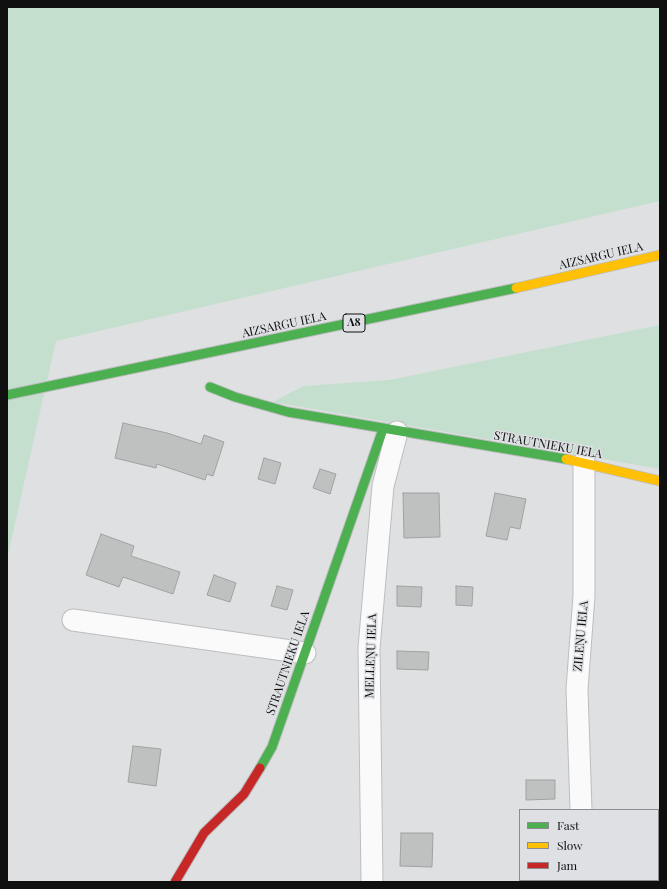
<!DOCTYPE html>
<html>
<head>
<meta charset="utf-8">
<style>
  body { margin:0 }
  #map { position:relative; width:667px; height:889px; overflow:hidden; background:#dfe0e2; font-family:"Playfair Display",serif }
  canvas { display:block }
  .frame { position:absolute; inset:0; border:8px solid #0f0f10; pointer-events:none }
  .legend { position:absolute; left:519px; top:809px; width:140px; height:72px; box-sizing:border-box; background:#dee0e3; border:1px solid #8b8c8f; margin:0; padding:5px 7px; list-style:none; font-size:12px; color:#0f0f10 }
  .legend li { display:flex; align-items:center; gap:8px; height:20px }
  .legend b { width:20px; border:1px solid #8b8c8f }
</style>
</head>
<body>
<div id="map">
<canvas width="667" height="889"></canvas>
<div class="frame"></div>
<ul class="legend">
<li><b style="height:5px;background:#4caf50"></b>Fast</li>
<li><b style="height:5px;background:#ffc107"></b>Slow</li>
<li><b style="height:5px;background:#c62828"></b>Jam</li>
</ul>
</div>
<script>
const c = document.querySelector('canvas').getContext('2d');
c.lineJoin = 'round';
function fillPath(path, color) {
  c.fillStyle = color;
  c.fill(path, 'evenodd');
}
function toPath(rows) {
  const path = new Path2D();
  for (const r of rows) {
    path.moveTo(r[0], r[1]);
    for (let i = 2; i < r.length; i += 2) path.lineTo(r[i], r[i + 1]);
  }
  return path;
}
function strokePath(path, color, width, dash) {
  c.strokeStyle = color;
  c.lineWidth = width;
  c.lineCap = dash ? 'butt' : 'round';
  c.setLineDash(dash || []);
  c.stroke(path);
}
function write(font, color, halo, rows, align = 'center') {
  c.font = font + ' "Playfair Display",serif';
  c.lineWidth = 3;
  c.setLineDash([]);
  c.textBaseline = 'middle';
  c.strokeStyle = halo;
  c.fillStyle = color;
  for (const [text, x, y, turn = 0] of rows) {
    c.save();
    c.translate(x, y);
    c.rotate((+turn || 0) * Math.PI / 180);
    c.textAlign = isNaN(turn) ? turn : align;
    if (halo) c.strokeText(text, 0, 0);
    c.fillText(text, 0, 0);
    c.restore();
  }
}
fillPath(toPath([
  [7,7,660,7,660,201,56,341,7,559],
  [660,325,660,469,273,402,303,386,389,380]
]), '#c5dfce');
const building = toPath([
  [123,423,167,433,201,444,204,435,224,442,213,476,207,474,205,480,157,464,156,468,115,458,123,423],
  [264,458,281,463,275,484,258,479,264,458],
  [320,469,336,474,330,494,313,488,320,469],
  [403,493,439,493,440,537,404,538,403,493],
  [495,493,526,499,520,529,510,527,507,540,486,536,495,493],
  [101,534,134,546,131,556,180,572,173,594,123,577,119,587,86,575,101,534],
  [214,575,236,583,230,602,207,595,214,575],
  [277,586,293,590,287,610,271,606,277,586],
  [397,586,422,587,421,607,397,606,397,586],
  [456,586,473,587,472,606,456,605,456,586],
  [397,651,429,652,428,670,397,669,397,651],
  [133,746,161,749,156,786,128,782,133,746],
  [526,780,555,780,555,799,526,800,526,780],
  [401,833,433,833,432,867,400,866,401,833]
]);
fillPath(building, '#bfc0c0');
strokePath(building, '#a1a1a2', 1);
const street = toPath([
  [73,620,305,653],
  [581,810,577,689,584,596,584,462],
  [583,880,583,882],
  [372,882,369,648,383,486,397,432]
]);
const fast = toPath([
  [210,387,235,397,288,412,566,459],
  [7,395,516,288],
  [260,768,272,747,383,429]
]);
const slow = toPath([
  [516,288,660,255],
  [566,459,660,481]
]);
const jam = toPath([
  [175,882,204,833,244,794,260,768]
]);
strokePath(street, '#bdbdbf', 23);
strokePath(fast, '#bdbdbf', 11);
strokePath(slow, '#bdbdbf', 11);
strokePath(jam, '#bdbdbf', 11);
strokePath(street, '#fafafb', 21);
strokePath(fast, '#4caf50', 9);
strokePath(slow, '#ffc107', 9);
strokePath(jam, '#c62828', 9);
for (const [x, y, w] of [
  [354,323,22]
]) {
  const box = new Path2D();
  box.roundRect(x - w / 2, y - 9, w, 18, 3);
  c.fillStyle = '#dee0e3';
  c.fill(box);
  strokePath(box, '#0f0f10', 1);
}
write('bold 11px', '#0f0f10', null, [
  ["A8",354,323]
]);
write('12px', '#0f0f10', '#dee0e3', [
  ["AIZSARGU IELA",601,256,-13],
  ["AIZSARGU IELA",284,325,-12],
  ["STRAUTNIEKU IELA",548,445,10],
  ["ZILEŅU IELA",581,636,-85],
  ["MELLEŅU IELA",371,656,-88],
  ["STRAUTNIEKU IELA",288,663,-71]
]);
</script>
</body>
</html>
